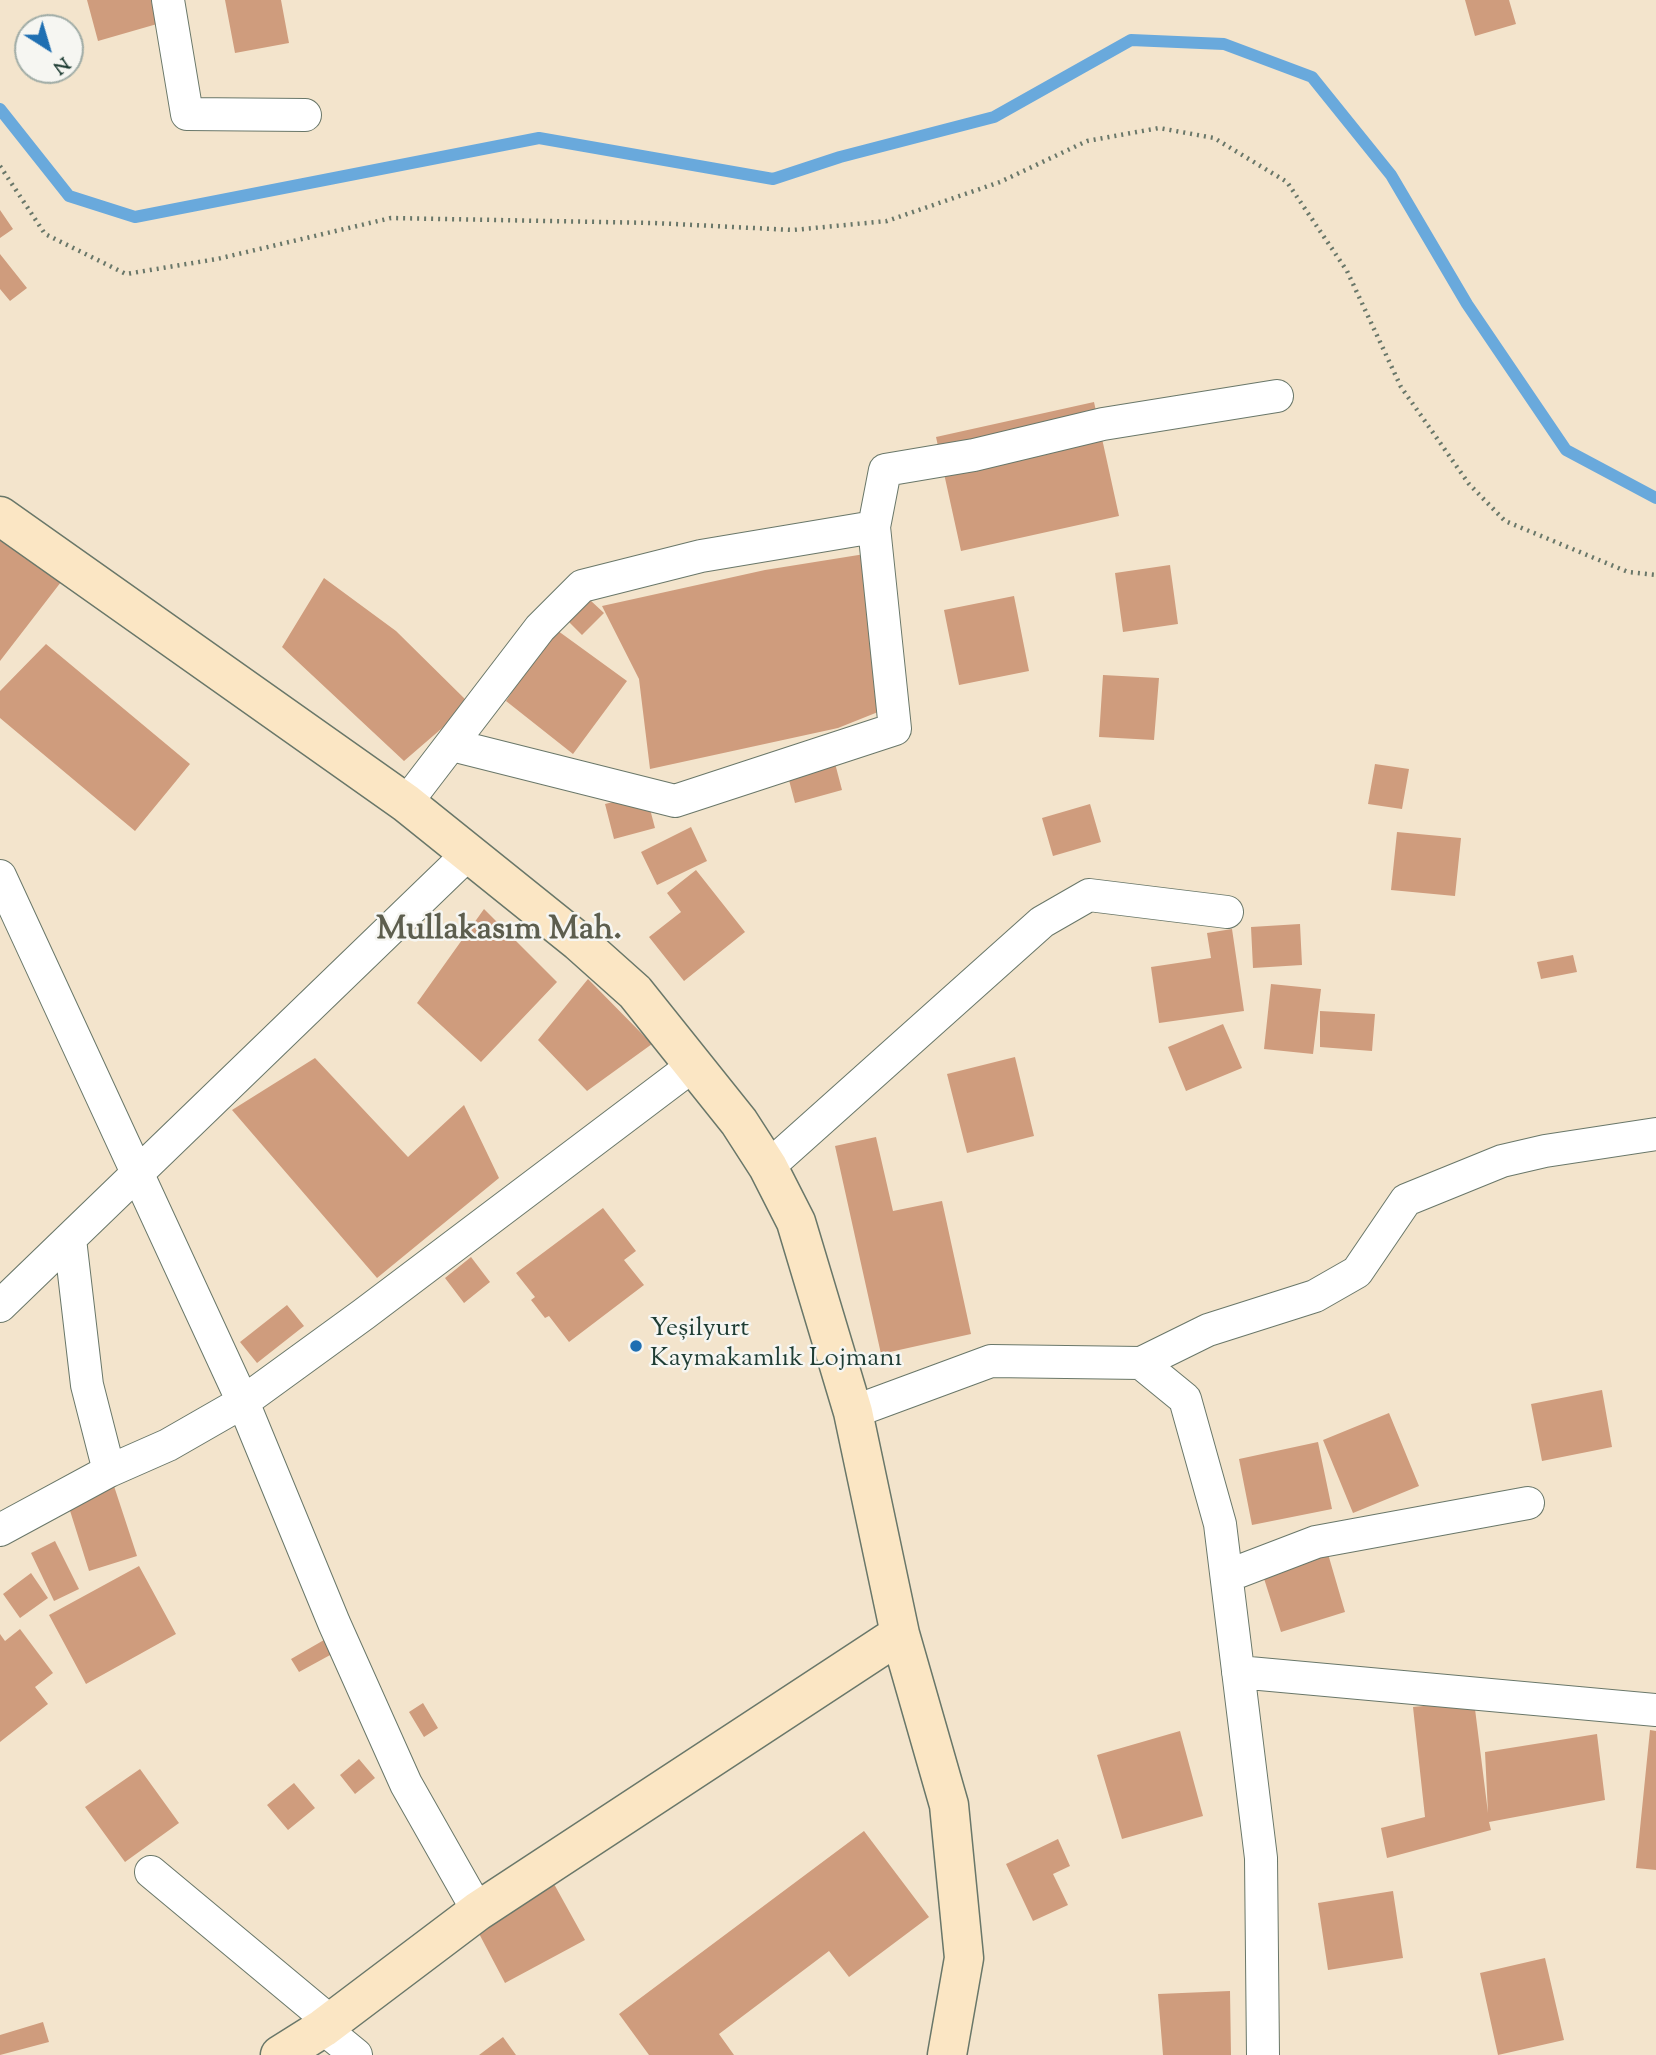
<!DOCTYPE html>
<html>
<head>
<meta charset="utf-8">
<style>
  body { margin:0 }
  #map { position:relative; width:1656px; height:2055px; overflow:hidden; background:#f3e4cc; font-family:"Sorts Mill Goudy",serif }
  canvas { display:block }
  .north { position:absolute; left:14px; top:14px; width:70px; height:70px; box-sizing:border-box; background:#f6f6f2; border:2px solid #a0aca6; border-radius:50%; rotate:143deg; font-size:19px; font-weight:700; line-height:28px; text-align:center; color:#1f3d34 }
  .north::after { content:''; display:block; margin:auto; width:24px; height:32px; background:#1f6fb2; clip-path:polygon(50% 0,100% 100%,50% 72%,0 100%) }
</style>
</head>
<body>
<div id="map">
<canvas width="1656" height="2055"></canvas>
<div class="north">N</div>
</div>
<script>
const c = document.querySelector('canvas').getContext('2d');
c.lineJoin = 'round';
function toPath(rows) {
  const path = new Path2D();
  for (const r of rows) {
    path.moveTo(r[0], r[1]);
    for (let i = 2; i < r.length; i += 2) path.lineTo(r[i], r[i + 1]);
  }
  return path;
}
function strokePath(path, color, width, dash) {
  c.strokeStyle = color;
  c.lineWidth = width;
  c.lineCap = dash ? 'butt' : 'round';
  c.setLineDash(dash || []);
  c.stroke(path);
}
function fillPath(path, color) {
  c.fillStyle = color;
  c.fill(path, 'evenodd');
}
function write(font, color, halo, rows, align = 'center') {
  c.font = font + ' "Sorts Mill Goudy",serif';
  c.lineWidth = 5;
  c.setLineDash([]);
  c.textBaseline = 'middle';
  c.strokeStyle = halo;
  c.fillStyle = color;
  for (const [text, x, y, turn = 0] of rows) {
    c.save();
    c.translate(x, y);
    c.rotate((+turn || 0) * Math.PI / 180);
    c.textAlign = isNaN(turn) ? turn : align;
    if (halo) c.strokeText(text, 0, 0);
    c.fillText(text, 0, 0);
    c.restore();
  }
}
strokePath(toPath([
  [0,109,69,196,135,217,539,138,773,179,840,157,994,117,1131,40,1224,44,1312,77,1391,175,1467,304,1566,450,1656,498]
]), '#69a9dc', 12);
fillPath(toPath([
  [87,0,151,0,157,24,98,41],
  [225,0,281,0,289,43,235,53],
  [1465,0,1509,0,1516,24,1475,36],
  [0,210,13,229,0,238],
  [0,254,27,288,10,301,0,289],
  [1094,402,1119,516,961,551,936,437],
  [0,537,61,582,0,661],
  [871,553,908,700,838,728,650,769,639,679,602,606,765,570],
  [1170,565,1178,624,1123,632,1115,573],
  [324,578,396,631,470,704,404,761,282,647],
  [1014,596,1029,671,959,685,944,610],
  [590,600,604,613,582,635,569,622],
  [554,628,627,681,573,754,506,701],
  [46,644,190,764,135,831,0,718,0,691],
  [1103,675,1159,678,1154,740,1099,737],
  [831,748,842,790,795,803,784,761],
  [1375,764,1409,769,1402,809,1368,804],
  [646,794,655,828,614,839,605,804],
  [1090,804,1101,842,1053,856,1042,818],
  [691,827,707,861,657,885,641,852],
  [1397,832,1461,838,1455,896,1391,890],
  [696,870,745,932,684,981,649,937,681,912,667,893],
  [484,909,557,982,481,1062,417,1003],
  [1300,924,1302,965,1253,968,1251,927],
  [1232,929,1244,1011,1159,1023,1151,967,1211,958,1207,933],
  [1573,955,1577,972,1541,979,1537,962],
  [588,979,652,1044,587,1091,538,1040],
  [1271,984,1321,989,1313,1054,1264,1049],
  [1320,1011,1375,1014,1372,1051,1320,1047],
  [1223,1024,1242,1068,1186,1091,1168,1047],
  [1015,1057,1034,1136,967,1153,947,1074],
  [315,1058,408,1157,464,1105,499,1178,377,1278,232,1110],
  [876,1137,893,1211,942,1201,971,1334,881,1354,835,1146],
  [603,1208,636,1251,624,1260,644,1285,569,1342,549,1316,545,1318,531,1300,535,1297,516,1273],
  [471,1257,490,1282,464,1303,445,1278],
  [287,1305,304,1326,257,1363,240,1342],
  [1602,1390,1612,1447,1542,1461,1531,1404],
  [1389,1413,1419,1486,1353,1513,1323,1440],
  [1318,1442,1332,1509,1252,1525,1239,1459],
  [113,1483,137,1556,89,1571,66,1498],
  [55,1541,79,1589,54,1601,31,1553],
  [1326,1547,1345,1612,1281,1632,1260,1566],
  [139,1566,176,1634,86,1684,49,1615],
  [31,1573,48,1598,20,1618,3,1594],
  [20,1629,53,1673,35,1687,48,1704,0,1742,0,1634,5,1641],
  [324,1640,332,1654,299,1672,291,1659],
  [1474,1701,1488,1813,1485,1752,1597,1734,1605,1800,1489,1822,1491,1830,1387,1858,1381,1828,1425,1817,1413,1707],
  [423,1703,438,1728,424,1737,409,1712],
  [1650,1730,1656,1731,1656,1870,1636,1868],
  [1180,1731,1203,1816,1122,1839,1097,1755],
  [359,1759,375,1778,355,1794,340,1775],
  [140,1769,179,1823,125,1862,85,1807],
  [294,1783,315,1808,288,1830,267,1805],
  [864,1831,929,1917,849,1977,829,1951,719,2034,734,2055,649,2055,619,2014],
  [1058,1839,1070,1866,1053,1874,1068,1905,1033,1921,1006,1864],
  [554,1884,585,1940,505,1983,475,1926],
  [1393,1891,1403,1958,1328,1970,1318,1903],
  [1545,1958,1564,2040,1498,2055,1480,1973],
  [1230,1991,1231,2055,1163,2055,1158,1994],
  [43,2022,49,2042,0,2055,0,2035],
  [503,2037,516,2055,479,2055]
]), '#cf9c7d');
const street = toPath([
  [168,0,187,114,305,115],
  [452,745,675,801,895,729,874,527,885,470,974,455,1103,424,1277,396],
  [406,803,540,628,582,586,701,556,874,527],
  [0,876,243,1402,334,1623,406,1784,478,1911],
  [768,1167,1042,922,1089,895,1227,912],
  [70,1239,87,1385,109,1471],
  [0,1306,470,852],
  [1141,1363,1208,1330,1315,1296,1357,1272,1406,1200,1502,1161,1545,1151,1656,1134],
  [853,1412,991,1361,1141,1363,1185,1399,1220,1524,1261,1858,1263,2055],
  [0,1530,109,1471,168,1445,243,1402,364,1314,695,1064],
  [1227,1576,1316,1542,1528,1503],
  [1238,1672,1656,1710],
  [151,1872,331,2022],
  [323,2028,356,2055]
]);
const secondary = toPath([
  [0,516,406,803,579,942,635,992,739,1122,768,1167,796,1222,853,1412,900,1634,949,1805,964,1958,947,2055],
  [280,2055,323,2028,478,1911,900,1634]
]);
strokePath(street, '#697769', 34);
strokePath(secondary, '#697769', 41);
strokePath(toPath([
  [0,166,45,234,126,274,217,259,391,218,654,223,793,230,887,221,1000,182,1087,141,1159,128,1214,138,1287,182,1347,271,1401,387,1469,484,1505,521,1628,572,1656,575]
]), '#697769', 4.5, [2, 5]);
strokePath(street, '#fff', 32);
strokePath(secondary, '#fbe6c4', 38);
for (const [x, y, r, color] of [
  [636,1346,7,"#1f6fb2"]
]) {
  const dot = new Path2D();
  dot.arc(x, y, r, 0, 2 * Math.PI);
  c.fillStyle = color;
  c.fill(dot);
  strokePath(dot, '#f6f6f2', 2.5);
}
write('26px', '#1f3d34', '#f6f6f2', [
  ["Yeşilyurt",650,1331],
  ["Kaymakamlık Lojmanı",650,1361]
], 'left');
write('bold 33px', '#5d5e4e', '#f6f6f2', [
  ["Mullakasım Mah.",499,932]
]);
</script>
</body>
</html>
